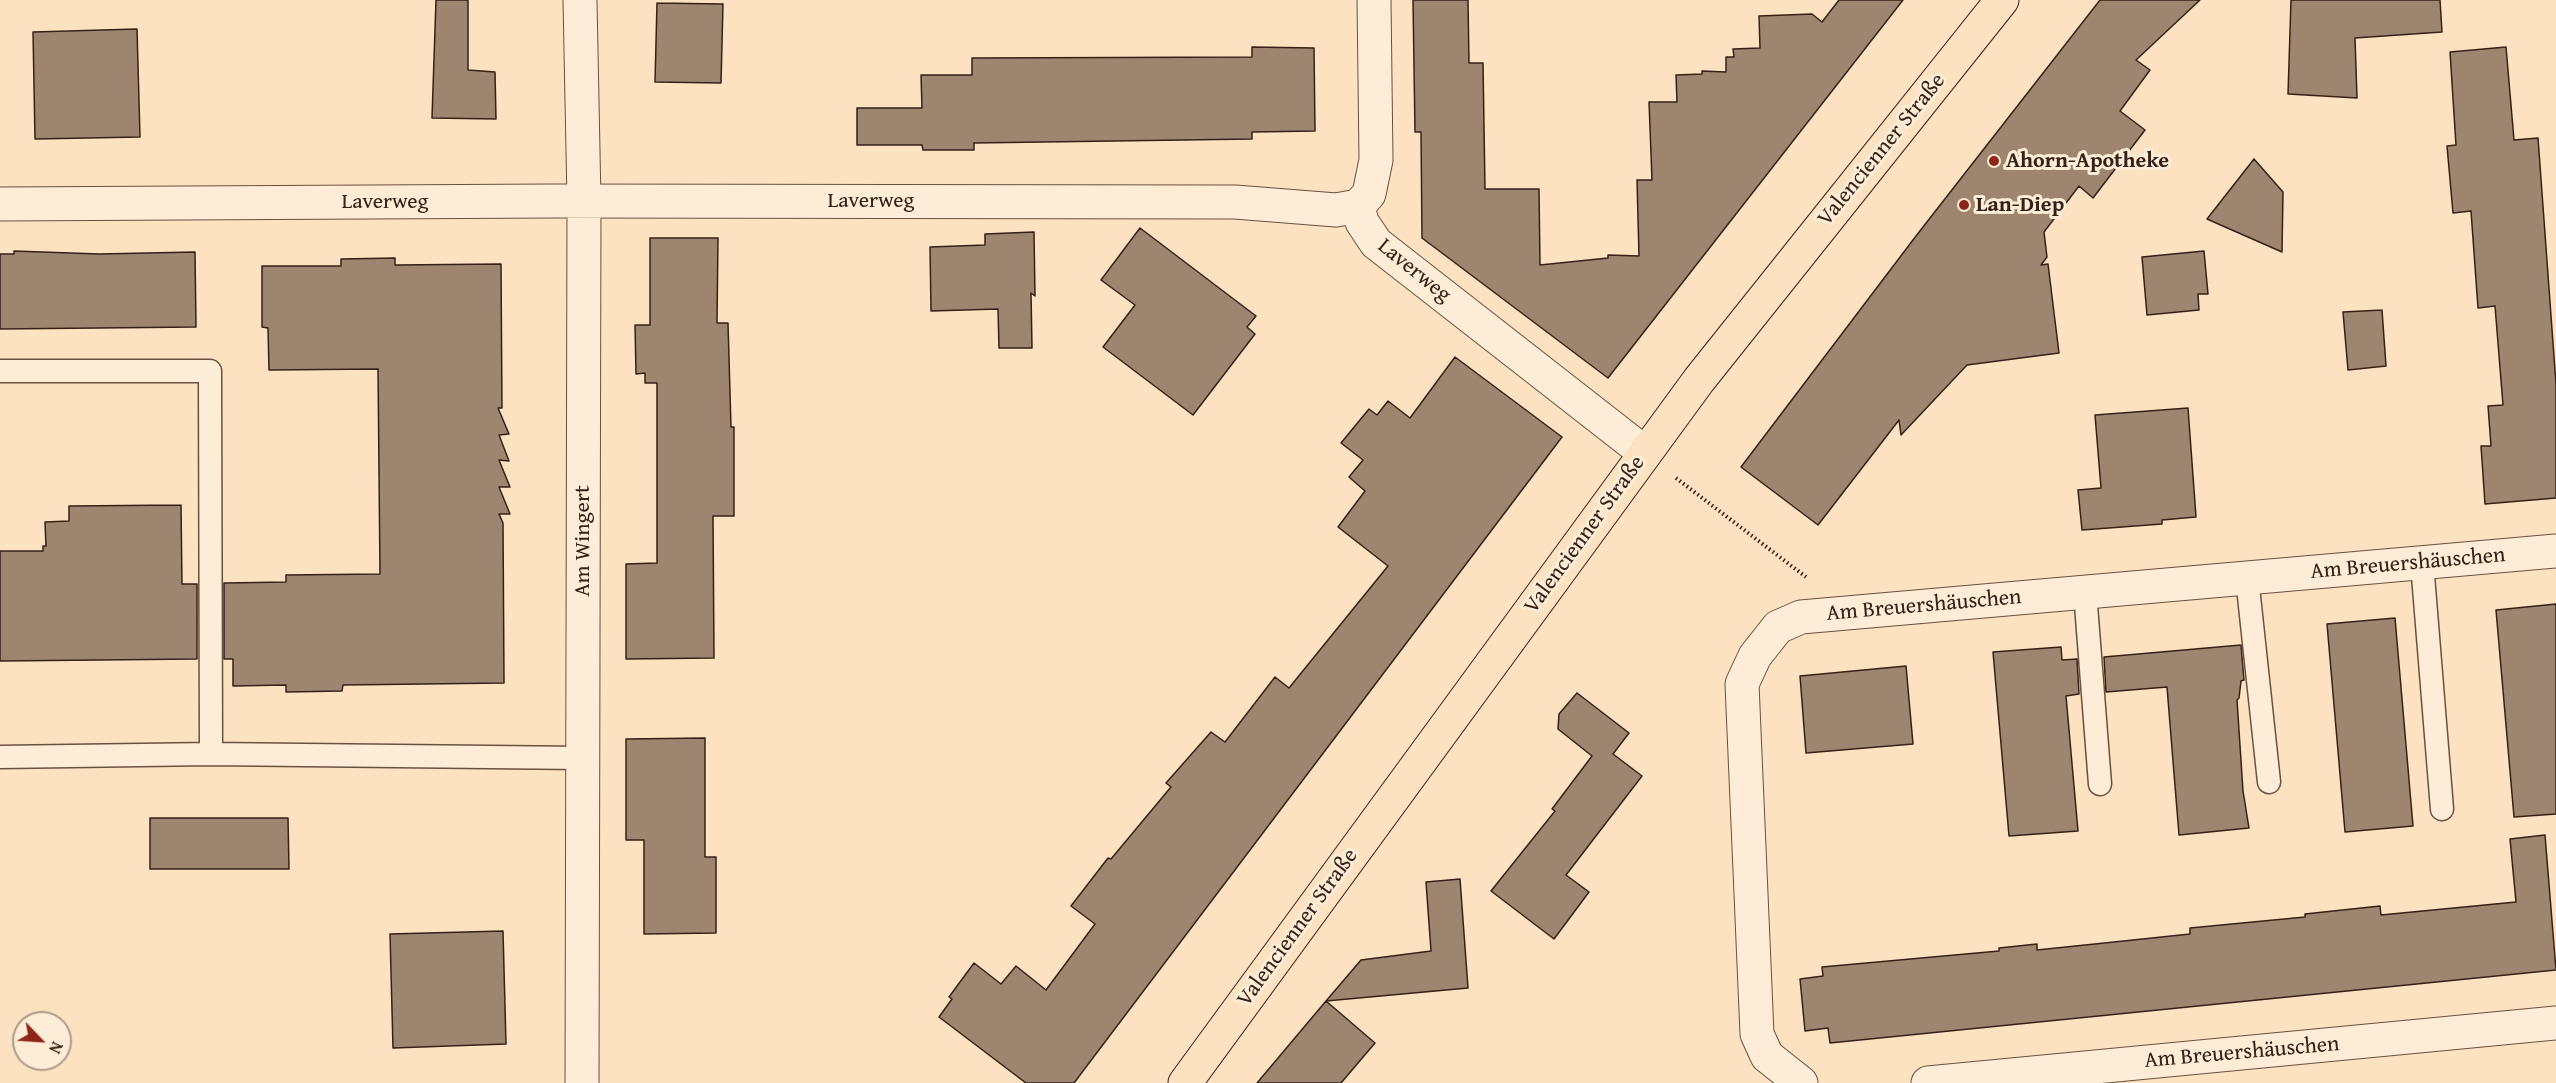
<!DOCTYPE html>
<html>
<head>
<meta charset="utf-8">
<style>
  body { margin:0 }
  #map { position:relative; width:2556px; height:1083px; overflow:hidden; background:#fce2c0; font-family:"Gentium Book Plus",serif }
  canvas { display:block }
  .north { position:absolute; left:12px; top:1011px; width:60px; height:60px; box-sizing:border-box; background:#fdecd6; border:2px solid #ad9b8a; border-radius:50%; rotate:115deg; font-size:16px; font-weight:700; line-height:24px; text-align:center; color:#362117 }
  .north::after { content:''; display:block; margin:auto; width:21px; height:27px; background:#8f2418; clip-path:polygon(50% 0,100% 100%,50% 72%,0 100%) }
</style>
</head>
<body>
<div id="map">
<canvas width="2556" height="1083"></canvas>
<div class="north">N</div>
</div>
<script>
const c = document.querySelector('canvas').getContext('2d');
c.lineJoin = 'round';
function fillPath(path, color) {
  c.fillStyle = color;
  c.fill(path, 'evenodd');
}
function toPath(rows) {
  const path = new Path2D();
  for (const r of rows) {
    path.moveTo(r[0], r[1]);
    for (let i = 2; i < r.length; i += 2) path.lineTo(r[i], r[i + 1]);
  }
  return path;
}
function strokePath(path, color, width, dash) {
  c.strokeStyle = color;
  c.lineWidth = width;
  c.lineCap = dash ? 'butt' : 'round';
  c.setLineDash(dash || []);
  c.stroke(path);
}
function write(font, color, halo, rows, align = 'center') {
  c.font = font + ' "Gentium Book Plus",serif';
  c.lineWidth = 6;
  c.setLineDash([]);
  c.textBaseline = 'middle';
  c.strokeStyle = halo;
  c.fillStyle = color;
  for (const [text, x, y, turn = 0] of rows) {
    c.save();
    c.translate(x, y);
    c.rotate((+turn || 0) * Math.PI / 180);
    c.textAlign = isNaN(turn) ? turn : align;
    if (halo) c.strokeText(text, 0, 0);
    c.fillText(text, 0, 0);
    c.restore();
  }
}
const building = toPath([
  [436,0,468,0,468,70,495,72,496,119,432,118,436,0],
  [1413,0,1468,0,1469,63,1483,63,1485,189,1539,189,1540,265,1608,258,1608,255,1639,256,1637,180,1652,180,1649,102,1677,102,1676,75,1702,74,1702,71,1726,72,1726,57,1734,57,1733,49,1760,48,1759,16,1812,14,1822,22,1839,0,1903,0,1608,378,1422,238,1421,132,1415,132,1413,0],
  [2100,0,2200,0,2136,60,2150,70,2120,111,2145,130,2093,198,2079,186,2044,232,2047,257,2041,265,2048,264,2059,353,1967,365,1901,435,1899,420,1818,525,1741,467,1916,236,2100,0],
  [2291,0,2440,0,2442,32,2355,38,2357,98,2288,94,2291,0],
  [657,3,723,4,721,83,655,82,657,3],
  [137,29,140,137,35,139,33,32,137,29],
  [1252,47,1314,48,1315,131,1252,132,1252,139,974,143,974,150,923,150,922,145,857,145,857,108,922,108,921,75,972,75,972,58,1252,57,1252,47],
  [2506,47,2514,140,2538,138,2556,384,2556,498,2485,504,2481,446,2491,446,2488,406,2503,405,2495,306,2478,308,2471,211,2453,213,2447,146,2456,145,2450,52,2506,47],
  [2254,159,2283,192,2282,252,2207,219,2254,159],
  [1140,228,1256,316,1247,327,1255,334,1193,415,1103,347,1135,305,1101,280,1140,228],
  [1034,232,1035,296,1031,293,1032,348,999,348,998,309,931,311,930,247,985,245,985,234,1034,232],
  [650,238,718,238,717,323,728,323,731,427,734,427,734,516,713,516,714,658,626,659,626,564,657,563,657,383,645,383,645,373,636,374,635,325,650,325,650,238],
  [14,251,99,254,195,252,196,327,0,329,0,254,14,254,14,251],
  [2204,251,2208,294,2198,294,2199,310,2147,315,2142,257,2204,251],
  [395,258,395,265,501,264,502,408,498,408,509,434,499,435,509,461,499,460,510,487,499,487,510,514,499,514,503,523,504,683,343,685,342,691,286,692,286,685,233,686,233,659,224,659,224,583,286,582,286,575,380,574,378,369,269,370,268,328,262,327,262,266,341,266,341,259,395,258],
  [2382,310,2386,366,2348,370,2343,312,2382,310],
  [1455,357,1562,437,1074,1083,1026,1083,939,1017,952,999,949,997,974,963,1001,984,1016,966,1046,990,1095,924,1071,906,1108,858,1111,859,1171,787,1166,783,1211,732,1225,742,1275,677,1289,688,1388,566,1338,527,1365,491,1349,477,1363,460,1341,443,1369,409,1377,415,1388,401,1410,418,1455,357],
  [2188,408,2196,517,2162,520,2162,524,2082,530,2078,490,2101,488,2095,415,2188,408],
  [181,505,182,584,197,584,197,659,0,661,0,551,43,551,43,546,46,546,45,522,69,521,69,506,181,505],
  [2556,604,2556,814,2514,817,2496,610,2556,604],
  [2395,618,2413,826,2345,832,2327,624,2395,618],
  [2241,645,2244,680,2241,681,2239,698,2237,700,2243,791,2249,828,2179,835,2167,687,2106,692,2104,657,2241,645],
  [2061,647,2062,660,2077,659,2079,694,2066,696,2078,831,2009,836,1993,652,2061,647],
  [1906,666,1913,744,1806,753,1800,676,1906,666],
  [1577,693,1629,733,1613,754,1642,776,1566,875,1589,892,1554,939,1491,891,1555,811,1552,809,1592,756,1558,729,1559,714,1577,693],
  [705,738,705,857,716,857,716,933,644,934,644,840,626,840,626,739,705,738],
  [150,818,288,818,289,869,150,869,150,818],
  [2545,835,2556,970,1830,1043,1828,1028,1805,1031,1800,979,1823,976,1822,967,1999,951,1999,948,2037,944,2037,950,2114,942,2190,934,2190,928,2305,917,2305,914,2380,906,2381,915,2516,902,2510,839,2545,835],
  [1460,879,1468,988,1326,1001,1361,960,1431,951,1426,882,1460,879],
  [503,931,506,1044,393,1048,390,934,503,931],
  [1326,1001,1375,1043,1341,1083,1257,1083,1326,1001]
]);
fillPath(building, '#9d856f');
strokePath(building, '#362117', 1.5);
const service = toPath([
  [0,371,210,371,211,754],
  [2422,563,2442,809],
  [2247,578,2269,782],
  [2085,592,2100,784],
  [0,757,211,754,582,758]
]);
const minor = toPath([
  [580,0,584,201,582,1083],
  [0,204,553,201,1235,202,1336,210,1358,206,1362,222,1376,243,1645,453],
  [1358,206,1369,194,1376,160,1374,0],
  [1801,1083,1767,1056,1757,1034,1742,684,1755,656,1778,627,1801,617,2556,551],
  [1928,1083,2556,1023]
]);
const primary = toPath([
  [1185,1083,1699,380,2002,0]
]);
strokePath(service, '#685141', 25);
strokePath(minor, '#685141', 35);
strokePath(primary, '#362117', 35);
strokePath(toPath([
  [1676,478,1806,577]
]), '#362117', 4, [1.5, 3]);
strokePath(service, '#fdecd6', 22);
strokePath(minor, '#fdecd6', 33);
strokePath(primary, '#fce2c0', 33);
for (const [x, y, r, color] of [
  [1994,161,6,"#8f2418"],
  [1964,205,6,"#8f2418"]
]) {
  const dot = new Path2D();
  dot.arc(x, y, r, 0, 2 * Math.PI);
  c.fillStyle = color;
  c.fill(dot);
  strokePath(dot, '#fdecd6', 2);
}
write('22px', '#362117', '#fdecd6', [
  ["Valencienner Straße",1882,150,-51],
  ["Laverweg",871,201],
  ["Laverweg",385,202],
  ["Laverweg",1414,271,39],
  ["Valencienner Straße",1585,535,-54],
  ["Am Wingert",583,541,-90],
  ["Am Breuershäuschen",2408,564,-5],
  ["Am Breuershäuschen",1924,606,-5],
  ["Valencienner Straße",1298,928,-54],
  ["Am Breuershäuschen",2242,1053,-5]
]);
write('bold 22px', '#362117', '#fdecd6', [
  ["Ahorn-Apotheke",2006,161],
  ["Lan-Diep",1976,205]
], 'left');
</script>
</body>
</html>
